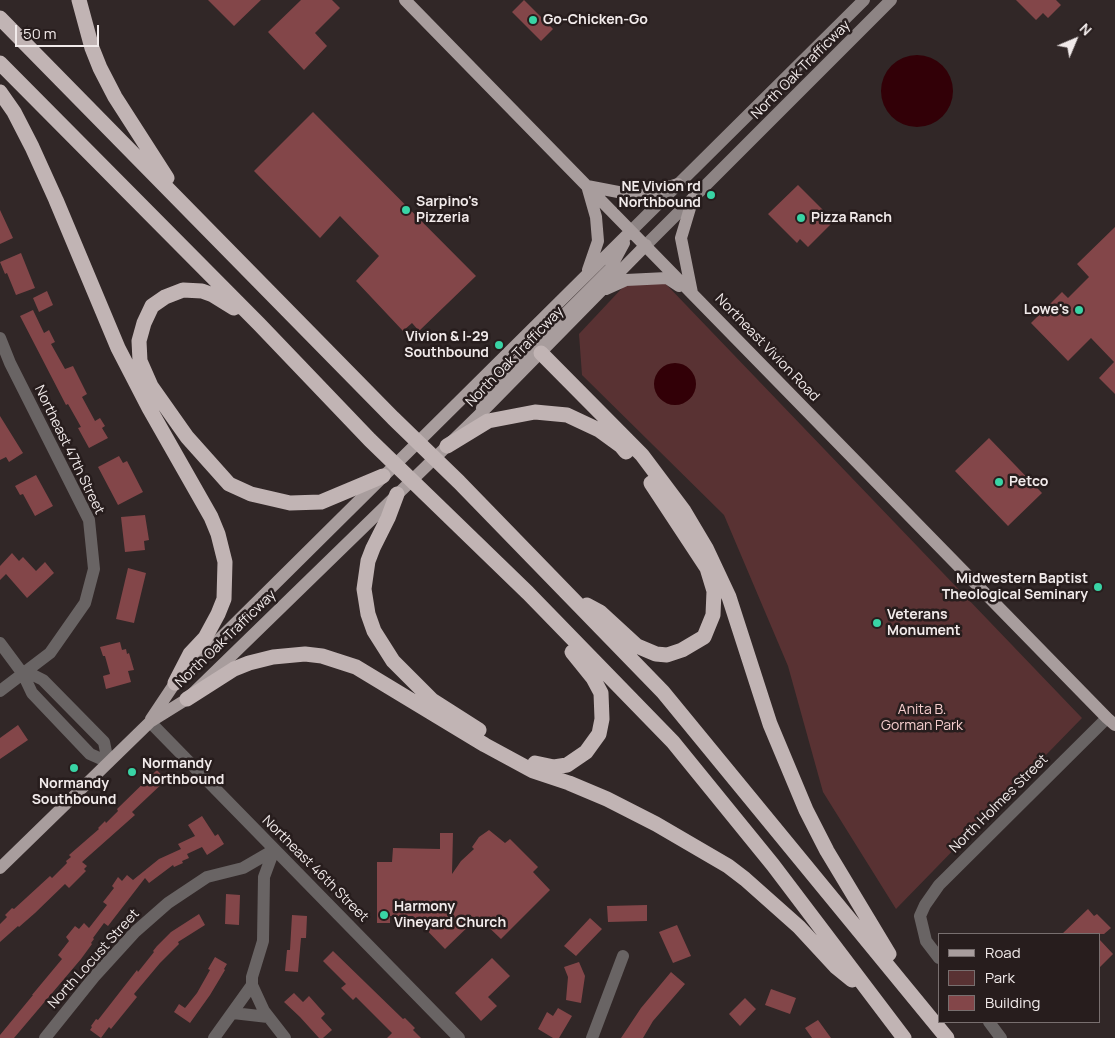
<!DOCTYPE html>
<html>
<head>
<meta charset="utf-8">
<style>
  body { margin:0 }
  #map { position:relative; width:1115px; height:1038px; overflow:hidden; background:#312727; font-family:Manrope,sans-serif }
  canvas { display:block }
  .legend { position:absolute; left:938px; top:933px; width:162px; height:90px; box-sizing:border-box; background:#271d1d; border:1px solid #786f6f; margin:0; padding:6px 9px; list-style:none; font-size:15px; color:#f1eaea }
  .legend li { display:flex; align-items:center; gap:10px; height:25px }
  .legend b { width:25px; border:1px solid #786f6f }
  .north { position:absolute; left:1050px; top:15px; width:50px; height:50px; -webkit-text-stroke:4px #271d1d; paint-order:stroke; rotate:45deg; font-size:14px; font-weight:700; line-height:20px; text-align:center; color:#f1eaea }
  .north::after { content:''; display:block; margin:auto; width:18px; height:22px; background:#f1eaea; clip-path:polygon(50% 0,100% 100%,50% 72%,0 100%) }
  .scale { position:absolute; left:15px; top:25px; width:84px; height:22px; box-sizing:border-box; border:2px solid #f1eaea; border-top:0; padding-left:6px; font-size:15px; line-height:18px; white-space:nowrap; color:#f1eaea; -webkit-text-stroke:4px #271d1d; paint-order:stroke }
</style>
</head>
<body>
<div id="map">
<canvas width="1115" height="1038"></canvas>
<ul class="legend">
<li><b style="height:6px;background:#a89d9d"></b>Road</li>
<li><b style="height:14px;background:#593233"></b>Park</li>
<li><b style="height:14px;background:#834649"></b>Building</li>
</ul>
<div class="north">N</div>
<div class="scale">50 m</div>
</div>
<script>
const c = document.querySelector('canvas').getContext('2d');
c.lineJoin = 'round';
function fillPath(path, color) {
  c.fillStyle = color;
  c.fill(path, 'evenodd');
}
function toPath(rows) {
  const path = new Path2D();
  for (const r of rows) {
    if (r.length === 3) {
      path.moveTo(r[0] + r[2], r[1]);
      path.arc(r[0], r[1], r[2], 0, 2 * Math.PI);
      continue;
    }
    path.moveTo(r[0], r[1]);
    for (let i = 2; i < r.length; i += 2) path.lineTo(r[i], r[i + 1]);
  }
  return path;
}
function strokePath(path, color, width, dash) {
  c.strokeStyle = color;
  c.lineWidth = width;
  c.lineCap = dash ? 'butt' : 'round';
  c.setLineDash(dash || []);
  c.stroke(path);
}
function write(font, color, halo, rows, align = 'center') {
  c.font = font + ' Manrope,sans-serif';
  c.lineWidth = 5;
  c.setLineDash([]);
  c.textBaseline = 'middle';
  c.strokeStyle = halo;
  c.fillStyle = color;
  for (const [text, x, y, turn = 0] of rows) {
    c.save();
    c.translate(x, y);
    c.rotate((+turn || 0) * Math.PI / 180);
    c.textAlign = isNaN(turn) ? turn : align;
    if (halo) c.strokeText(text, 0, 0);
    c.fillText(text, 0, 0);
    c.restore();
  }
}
fillPath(toPath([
  [663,281,1082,718,896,909,823,792,788,666,724,515,582,375,579,334,624,286]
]), '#593233');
fillPath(toPath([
  [917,91,36],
  [675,384,21]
]), '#320007');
fillPath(toPath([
  [208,0,261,0,234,26],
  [301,0,332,0,340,8,315,33,327,46,304,70,268,32],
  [524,0,553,29,541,41,512,12],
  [1016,0,1056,0,1061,5,1048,18,1043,13,1036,20],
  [313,112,476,276,419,331,412,323,403,331,356,281,379,256,340,216,320,238,254,171],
  [798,185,834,221,808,247,800,239,797,243,768,214],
  [0,210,13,238,0,244],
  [1115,227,1115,394,1099,378,1114,362,1091,338,1068,361,1031,323,1062,292,1068,298,1089,277,1077,264],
  [21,253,35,288,16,295,7,273,5,274,0,262],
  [47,291,53,305,39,312,33,298],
  [33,310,44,333,49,330,55,342,51,344,65,369,73,366,87,394,82,397,95,421,100,418,105,426,102,428,108,438,89,448,78,428,81,427,68,404,66,405,20,316],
  [0,416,23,453,9,462,6,457,0,460],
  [989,438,1042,493,1008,526,955,471],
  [119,456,123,463,127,461,143,492,118,505,98,467],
  [36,475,53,506,35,516,23,494,20,495,15,486],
  [145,515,149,540,144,541,145,550,125,552,121,517],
  [12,553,19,561,23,557,36,571,45,562,54,573,27,598,6,574,0,580,0,566],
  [128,568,146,573,134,623,116,619],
  [120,642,122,650,126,649,127,654,129,653,134,670,128,671,131,682,106,689,103,676,110,674,105,656,103,656,100,647],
  [18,725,28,740,0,759,0,738],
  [157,770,166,780,132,812,135,815,82,862,87,866,84,869,86,871,69,888,65,884,35,913,19,927,18,926,0,942,0,924,7,917,5,915,12,908,14,909,50,876,52,878,67,863,66,861,71,857,69,855,99,829,98,828,105,821,106,823,118,811,117,809],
  [202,816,215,836,218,834,224,844,207,855,202,847,187,854,189,858,182,861,183,863,174,867,173,865,149,883,145,878,108,926,104,923,93,938,94,939,91,943,92,944,81,959,14,1038,0,1038,0,1035,33,995,32,995,62,959,58,955,69,941,66,937,75,926,79,929,84,923,89,928,107,905,103,902,114,888,112,886,118,877,122,881,127,875,133,880,159,859,181,849,178,844,195,836,188,825],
  [489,830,505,843,510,839,538,867,533,872,550,890,501,939,478,917,445,949,413,916,390,916,390,923,377,923,377,862,392,862,393,848,440,849,440,833,453,833,452,874,461,861,474,849,472,847,479,837],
  [226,894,240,895,239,925,225,924],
  [647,905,647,921,608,922,607,906],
  [1088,909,1094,916,1097,914,1111,928,1104,934,1062,934],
  [199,914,205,925,178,942,179,944,160,963,134,994,137,997,111,1029,109,1027,101,1038,90,1030,92,1027,91,1026,96,1019,98,1020,137,970,138,972,154,952,153,951,157,946,171,932],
  [292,915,307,916,306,938,301,938,298,972,285,971,287,950,290,950],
  [590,918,602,929,576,956,564,946],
  [677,925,691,956,673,963,659,932],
  [1099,939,1113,954,1099,968],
  [333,951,403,1019,405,1018,415,1028,413,1030,421,1038,387,1038,392,1033,356,997,353,1000,341,988,346,984,323,961],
  [215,957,227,964,224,969,225,970,210,995,190,1023,174,1012,179,1004,185,1008,197,993,210,970,208,969],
  [492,958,510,976,488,997,497,1006,481,1021,455,993],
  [579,962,585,976,581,1003,566,1000,568,977,564,967],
  [671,972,685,984,653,1021,643,1038,621,1038,641,1008],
  [771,989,796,998,790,1014,765,1005],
  [294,993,303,1002,309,996,325,1014,321,1018,332,1030,323,1038,319,1038,300,1017,284,1002],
  [745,998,756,1009,740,1026,729,1014],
  [558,1008,572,1016,559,1038,553,1038,538,1029,547,1012,553,1016],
  [818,1020,831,1038,812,1038,805,1028]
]), '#834649');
strokePath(toPath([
  [0,338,10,363,89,520,94,569,85,603,50,653,0,691],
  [0,643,23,674,32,693,90,754,108,762],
  [23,674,33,675,43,680,104,742,108,762],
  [150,722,459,1038],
  [939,958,926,941,920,916,925,905,939,885,1107,718],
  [252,985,264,1011,285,1038],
  [233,1013,268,1017],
  [989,1022,1001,1038],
  [45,1038,94,977,135,932,168,903,207,877,243,868,274,850],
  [214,1038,252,985,252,977,263,941,264,877,274,850],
  [592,1038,623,956]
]), '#696464', 12);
strokePath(toPath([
  [631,231,864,0],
  [646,245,891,0]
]), '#8d8484', 12);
strokePath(toPath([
  [405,0,1107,718,1115,725],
  [587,186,639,196,678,184],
  [588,270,598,241,596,217,588,189],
  [606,289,626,280,667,278,679,286],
  [692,293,681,238,693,198],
  [482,408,492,387,610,269,624,243],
  [151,719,175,683,631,231],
  [0,868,150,722,187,699,479,415,646,245]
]), '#a89d9d', 12);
strokePath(toPath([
  [79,0,92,48,100,68,115,97,167,178],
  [0,18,393,418,459,482,663,692,947,1038],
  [0,63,259,324,370,440,528,593,673,742,773,865,904,1038],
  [0,92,14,112,32,147,56,200,118,348,149,408,211,517,218,534,225,562,224,599,218,614,205,638,190,654,175,683],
  [234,308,213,295,202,291,183,290,165,297,152,306,144,323,139,341,140,361,151,386,187,437,229,484,251,494,290,503,321,502,383,476],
  [541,353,642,455,684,511,706,548,729,597,770,724,806,810,827,851,889,954],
  [447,446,488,421,535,412,567,415,599,430,621,446,626,452],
  [397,494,388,518,373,548,368,561,364,589,368,614,374,631,393,661,432,700,479,730],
  [587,605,600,612,637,646,656,654,667,655,682,650,704,637,713,615,714,591,707,568,651,483],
  [187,699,234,669,249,663,273,657,305,654,322,656,356,667,485,745,533,771,569,783,607,799,656,824,728,866,745,879,799,927,836,967,852,980],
  [535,763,554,767,567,765,586,752,599,734,602,719,601,693,593,678,572,652]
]), '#c1b4b4', 15);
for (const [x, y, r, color] of [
  [533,20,5,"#39d4a5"],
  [711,195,5,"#39d4a5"],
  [406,210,5,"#39d4a5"],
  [801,218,5,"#39d4a5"],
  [1079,310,5,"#39d4a5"],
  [499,345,5,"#39d4a5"],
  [999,482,5,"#39d4a5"],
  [1098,587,5,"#39d4a5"],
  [877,623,5,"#39d4a5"],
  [74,768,5,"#39d4a5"],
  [132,772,5,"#39d4a5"],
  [384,915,5,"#39d4a5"]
]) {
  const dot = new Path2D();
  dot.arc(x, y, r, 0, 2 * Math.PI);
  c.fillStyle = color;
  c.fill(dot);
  strokePath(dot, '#271d1d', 2);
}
write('bold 14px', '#f1eaea', '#271d1d', [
  ["Go-Chicken-Go",543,20],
  ["NE Vivion rd",701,187,"right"],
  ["Northbound",701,203,"right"],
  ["Sarpino's",416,202],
  ["Pizzeria",416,218],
  ["Pizza Ranch",811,218],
  ["Lowe's",1069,310,"right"],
  ["Vivion & I-29",489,337,"right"],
  ["Southbound",489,353,"right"],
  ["Petco",1009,482],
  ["Midwestern Baptist",1088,579,"right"],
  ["Theological Seminary",1088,595,"right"],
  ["Veterans",887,615],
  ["Monument",887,631],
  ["Normandy",142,764],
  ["Northbound",142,780],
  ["Normandy",74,784,"center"],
  ["Southbound",74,800,"center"],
  ["Harmony",394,907],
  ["Vineyard Church",394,923]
], 'left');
write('14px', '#f1eaea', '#271d1d', [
  ["North Oak Trafficway",801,70,-45],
  ["Northeast Vivion Road",767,348,46],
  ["North Oak Trafficway",515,357,-46],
  ["Northeast 47th Street",69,450,64],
  ["North Oak Trafficway",226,639,-44],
  ["North Holmes Street",999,804,-45],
  ["Northeast 46th Street",315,869,45],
  ["North Locust Street",94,959,-48]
]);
write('14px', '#f5cdcd', '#271d1d', [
  ["Anita B.",922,710],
  ["Gorman Park",922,726]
]);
</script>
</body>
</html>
